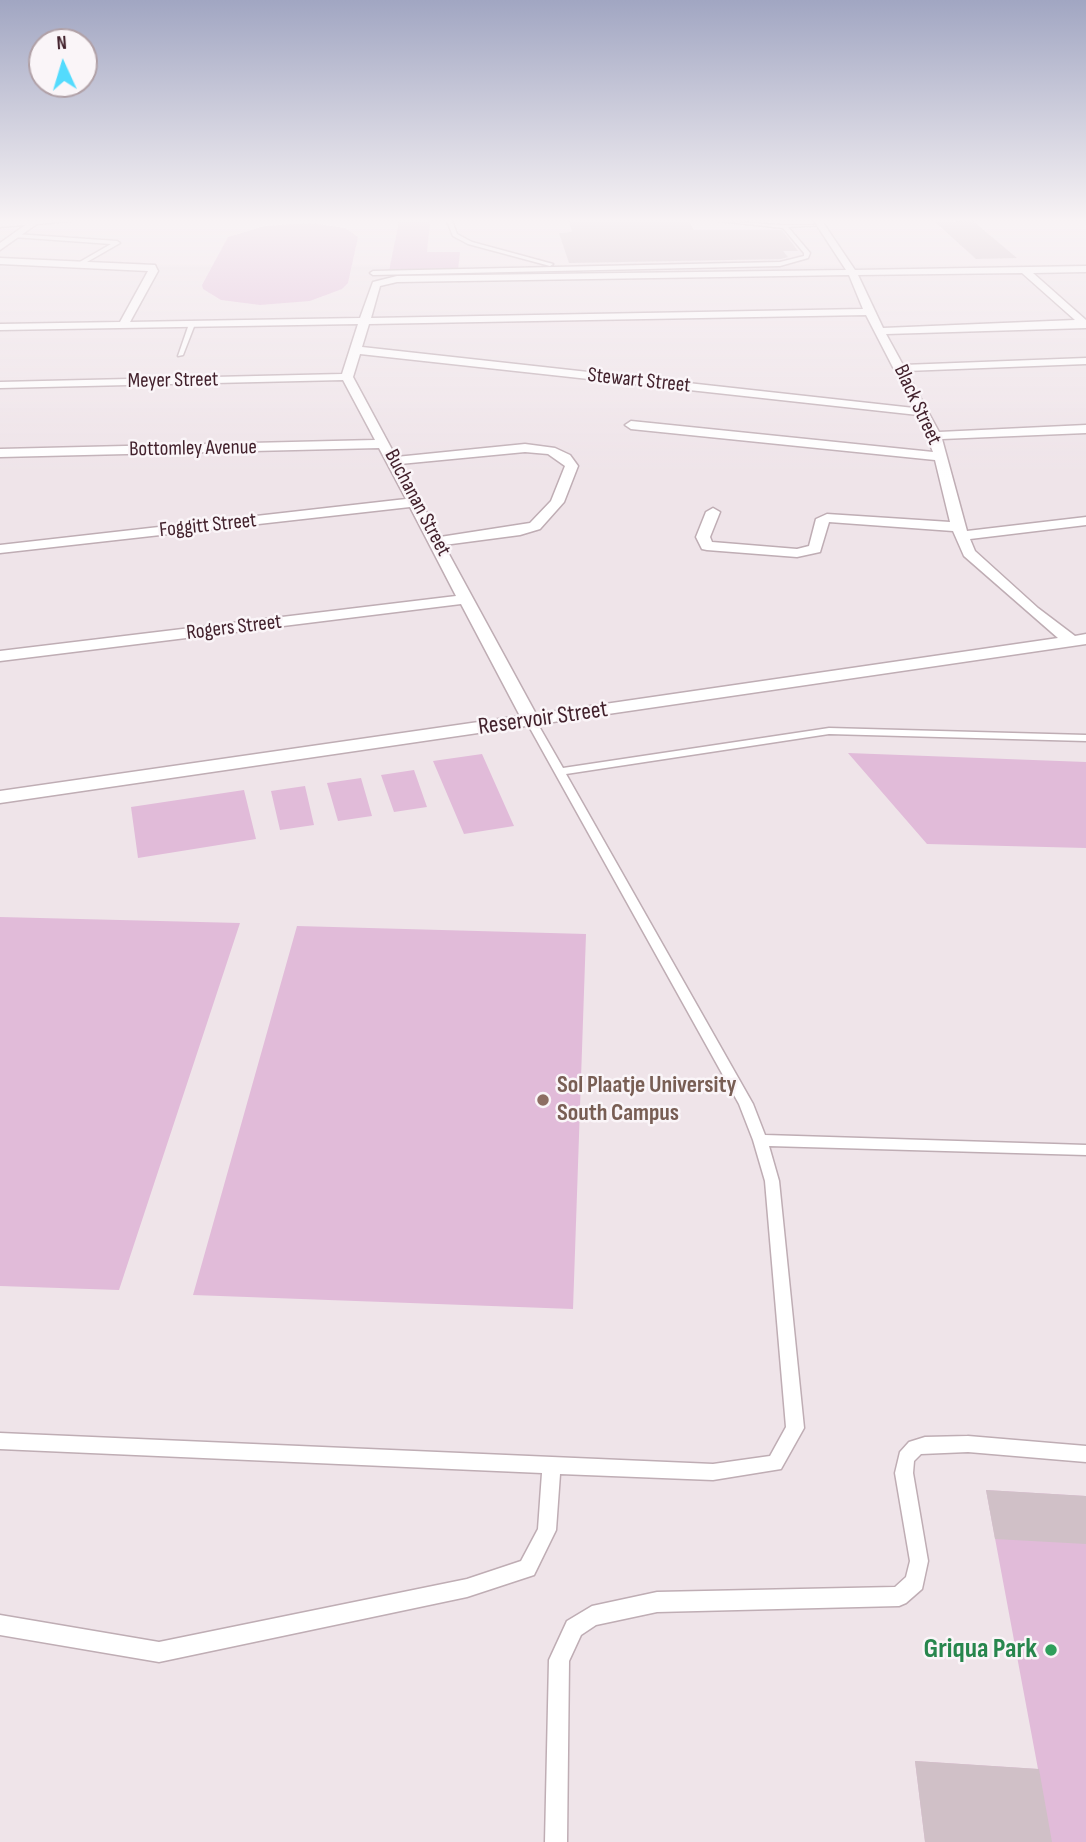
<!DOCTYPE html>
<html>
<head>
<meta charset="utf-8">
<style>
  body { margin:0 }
  #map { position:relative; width:1086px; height:1842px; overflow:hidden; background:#efe4e9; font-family:"Sofia Sans Condensed",sans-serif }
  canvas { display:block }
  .north { position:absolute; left:28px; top:28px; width:70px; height:70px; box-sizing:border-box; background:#faf5f8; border:2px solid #b0a0a6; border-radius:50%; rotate:356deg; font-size:19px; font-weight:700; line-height:28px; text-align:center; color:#42212c }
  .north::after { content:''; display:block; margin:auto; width:24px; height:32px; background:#53dbfd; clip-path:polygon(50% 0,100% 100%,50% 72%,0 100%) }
</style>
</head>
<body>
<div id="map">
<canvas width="1086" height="1842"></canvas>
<div class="north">N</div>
</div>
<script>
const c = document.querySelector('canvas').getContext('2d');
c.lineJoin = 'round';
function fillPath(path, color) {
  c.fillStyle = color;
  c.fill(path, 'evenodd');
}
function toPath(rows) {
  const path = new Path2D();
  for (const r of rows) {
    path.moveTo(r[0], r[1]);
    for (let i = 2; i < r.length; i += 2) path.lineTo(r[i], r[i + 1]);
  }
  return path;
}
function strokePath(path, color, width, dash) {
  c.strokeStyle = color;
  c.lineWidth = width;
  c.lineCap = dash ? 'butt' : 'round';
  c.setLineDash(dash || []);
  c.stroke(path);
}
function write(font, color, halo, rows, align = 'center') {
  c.font = font + ' "Sofia Sans Condensed",sans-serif';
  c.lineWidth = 5;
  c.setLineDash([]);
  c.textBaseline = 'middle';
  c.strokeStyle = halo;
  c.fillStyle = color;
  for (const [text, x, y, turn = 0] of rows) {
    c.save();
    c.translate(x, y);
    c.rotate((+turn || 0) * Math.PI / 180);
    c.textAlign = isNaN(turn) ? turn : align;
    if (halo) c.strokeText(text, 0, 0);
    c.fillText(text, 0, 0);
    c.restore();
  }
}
fillPath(toPath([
  [399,221,430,221,427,252,460,252,458,270,389,271],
  [310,223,345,228,358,237,348,283,342,289,310,301,260,305,221,300,203,289,202,285,228,237,265,226],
  [848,753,1086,762,1086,848,927,844],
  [482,754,514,826,464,834,433,761],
  [414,770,427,807,394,812,381,775],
  [361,778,372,816,338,821,327,783],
  [305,786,314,825,280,830,271,791],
  [244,790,256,839,138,858,131,807],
  [0,917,240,923,119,1290,0,1286],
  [297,926,586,934,573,1309,193,1295],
  [986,1490,1086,1496,1086,1842,925,1842,915,1761,1038,1769]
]), '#e1bbd9');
fillPath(toPath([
  [569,221,689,221,694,230,782,230,798,251,783,251,788,257,781,259,569,263,559,233,572,232],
  [973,221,1017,258,976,259,935,222],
  [986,1490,1086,1496,1086,1544,995,1539],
  [915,1761,1039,1769,1052,1842,925,1842]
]), '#d0c0c7');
const lane = toPath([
  [447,221,452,221,457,234,472,242,553,264,550,266,468,244,453,236,447,221],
  [719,221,780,225,823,225,788,227,810,253,808,258,780,266,373,275,370,273,373,271,780,262,804,256,804,253,783,228,719,221],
  [15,234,117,241,120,243,80,266,78,263,111,244,13,237,15,234],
  [192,322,195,324,183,355,178,356,189,324,192,322],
  [531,718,536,721,563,768,829,728,1086,735,1086,741,829,734,566,774,753,1104,765,1135,1086,1145,1086,1155,769,1146,779,1181,804,1428,781,1469,713,1480,560,1474,556,1530,534,1575,467,1597,159,1662,0,1635,0,1615,159,1642,467,1579,521,1561,538,1529,542,1473,0,1449,0,1433,713,1464,770,1456,786,1427,765,1181,753,1140,739,1104,526,721,531,718],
  [968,1436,1086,1446,1086,1462,968,1452,921,1454,914,1461,913,1473,928,1561,922,1589,906,1603,899,1606,657,1612,596,1625,581,1635,569,1661,567,1842,545,1842,549,1660,567,1621,592,1606,657,1592,895,1587,906,1577,910,1561,895,1473,900,1452,909,1442,925,1437,968,1436]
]);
const street = toPath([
  [0,221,71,221,0,227,0,221],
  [814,221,822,221,855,270,1086,266,1086,272,1033,273,1086,320,1086,328,886,334,903,365,1086,358,1086,364,906,371,939,432,1086,425,1086,433,942,439,967,531,1086,517,1086,525,970,539,975,551,1038,608,1075,636,1086,634,1086,644,0,803,0,791,520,716,461,604,0,661,0,651,456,596,410,507,0,553,0,545,406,499,379,448,0,457,0,449,375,440,343,380,0,388,0,382,342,374,358,324,0,330,0,324,120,322,148,271,0,264,0,258,155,265,158,271,130,322,360,318,373,282,397,276,846,270,814,221],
  [1022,273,1075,320,883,328,858,275,1022,273],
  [849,275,863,309,371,318,380,286,397,282,849,275],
  [866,315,914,408,362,347,369,324,866,315],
  [360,354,918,415,933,452,631,421,625,425,631,429,935,460,950,522,827,514,816,519,809,546,797,549,712,542,710,537,720,512,713,508,706,512,696,537,702,549,707,550,797,557,820,552,829,522,953,531,964,556,1058,638,536,714,444,545,520,535,540,529,564,502,578,466,570,455,555,448,525,444,396,457,353,377,360,354],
  [525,452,548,454,565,466,551,501,530,523,440,537,400,464,525,452]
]);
const secondary = toPath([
  [31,221,41,221,0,250,0,243,31,221]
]);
strokePath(lane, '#bfadb4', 3);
strokePath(street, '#bfadb4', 3);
strokePath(secondary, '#c1a7b1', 3);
fillPath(lane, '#fff');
fillPath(street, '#fff');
fillPath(secondary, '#fff');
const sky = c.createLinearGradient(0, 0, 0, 479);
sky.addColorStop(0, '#a1a6c2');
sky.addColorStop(0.46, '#f8f3f5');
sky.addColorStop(1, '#f8f3f500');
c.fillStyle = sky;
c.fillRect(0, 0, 1086, 479);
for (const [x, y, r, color] of [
  [543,1100,7,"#8d6e63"],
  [1051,1650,7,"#2e9e5b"]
]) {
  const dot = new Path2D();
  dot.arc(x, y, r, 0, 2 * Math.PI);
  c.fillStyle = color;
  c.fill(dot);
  strokePath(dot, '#faf5f8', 2.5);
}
write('21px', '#42212c', '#faf5f8', [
  ["Meyer Street",173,381,-1],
  ["Stewart Street",639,381,6],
  ["Black Street",917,405,65],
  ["Bottomley Avenue",193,449,-1],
  ["Buchanan Street",417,503,62],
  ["Foggitt Street",208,526,-6],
  ["Rogers Street",234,628,-7]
]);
write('24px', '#42212c', '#faf5f8', [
  ["Reservoir Street",543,719,-8]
]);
write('bold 24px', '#785e54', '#faf5f8', [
  ["Sol Plaatje University",557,1086],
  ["South Campus",557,1114]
], 'left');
write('bold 28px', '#27864d', '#faf5f8', [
  ["Griqua Park",1037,1650]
], 'right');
</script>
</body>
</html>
